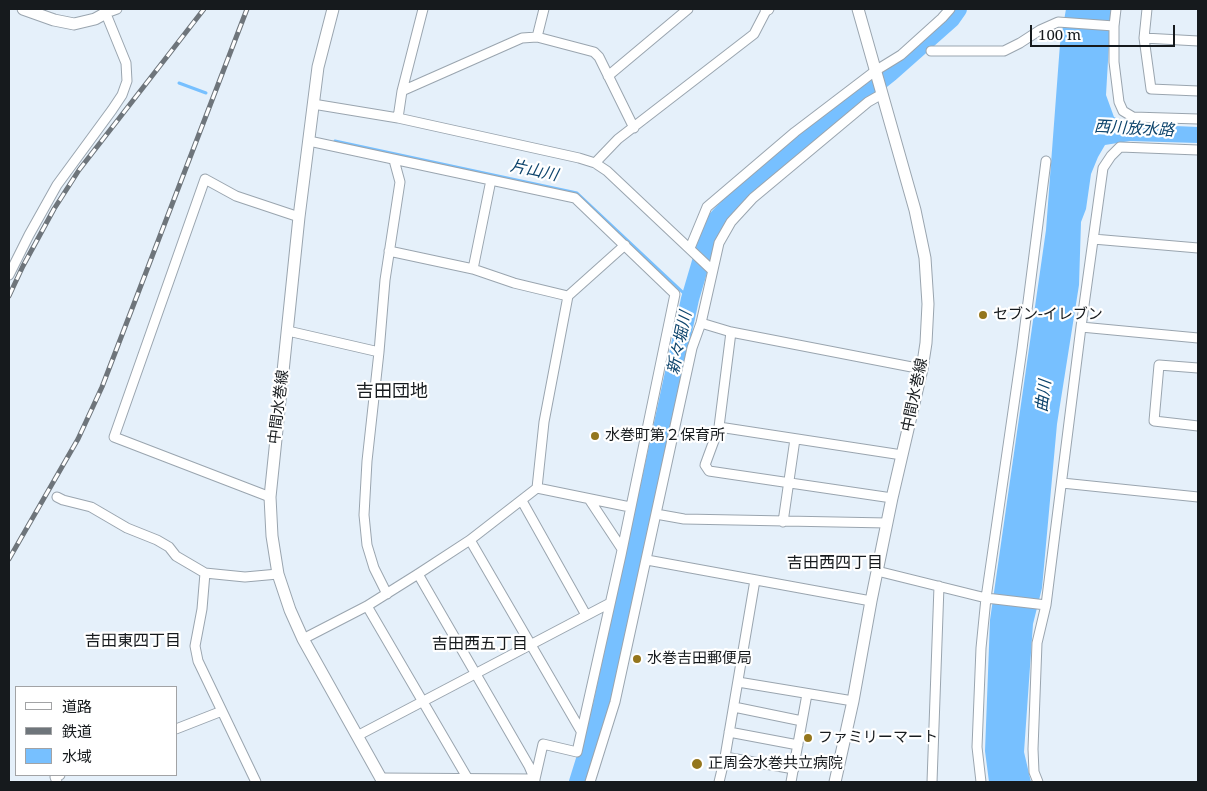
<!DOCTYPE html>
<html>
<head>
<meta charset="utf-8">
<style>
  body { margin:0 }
  #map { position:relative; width:1207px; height:791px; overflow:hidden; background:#e5f0fa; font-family:"Noto Serif","Noto Sans JP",serif }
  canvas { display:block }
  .frame { position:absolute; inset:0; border:10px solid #161a1d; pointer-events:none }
  .legend { position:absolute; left:15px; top:686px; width:162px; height:90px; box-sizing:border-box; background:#fff; border:1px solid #a2a3a5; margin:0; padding:6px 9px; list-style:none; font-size:15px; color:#161a1d }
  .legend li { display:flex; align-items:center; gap:10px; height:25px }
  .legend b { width:25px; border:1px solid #a2a3a5 }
  .scale { position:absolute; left:1030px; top:25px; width:145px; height:22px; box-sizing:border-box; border:2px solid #161a1d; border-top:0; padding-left:6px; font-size:15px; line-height:18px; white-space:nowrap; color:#161a1d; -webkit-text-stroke:4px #fff; paint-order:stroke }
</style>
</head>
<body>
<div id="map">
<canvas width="1207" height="791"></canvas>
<div class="frame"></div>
<ul class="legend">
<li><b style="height:6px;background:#fff"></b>道路</li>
<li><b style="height:6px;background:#6e757b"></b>鉄道</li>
<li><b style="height:14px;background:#77c0ff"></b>水域</li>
</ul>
<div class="scale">100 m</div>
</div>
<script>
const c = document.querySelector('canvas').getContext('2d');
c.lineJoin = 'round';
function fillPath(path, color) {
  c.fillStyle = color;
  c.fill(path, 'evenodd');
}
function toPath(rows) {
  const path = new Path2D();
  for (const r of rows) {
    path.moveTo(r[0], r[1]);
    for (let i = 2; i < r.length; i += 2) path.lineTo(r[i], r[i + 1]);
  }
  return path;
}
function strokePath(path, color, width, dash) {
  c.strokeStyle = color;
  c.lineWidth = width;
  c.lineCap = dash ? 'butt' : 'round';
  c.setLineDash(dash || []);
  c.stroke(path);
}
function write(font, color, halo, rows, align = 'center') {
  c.font = font + ' "Noto Serif","Noto Sans JP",serif';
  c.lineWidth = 4.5;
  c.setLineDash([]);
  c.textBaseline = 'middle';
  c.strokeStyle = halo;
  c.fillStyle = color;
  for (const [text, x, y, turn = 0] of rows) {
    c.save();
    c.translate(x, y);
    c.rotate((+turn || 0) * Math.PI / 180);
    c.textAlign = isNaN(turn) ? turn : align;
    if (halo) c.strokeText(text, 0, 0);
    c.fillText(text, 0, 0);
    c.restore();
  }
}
fillPath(toPath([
  [1066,9,1111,9,1106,95,1114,117,1129,124,1198,127,1198,143,1130,141,1105,145,1098,157,1091,174,1086,209,1081,222,1079,285,1057,424,1042,588,1033,624,1024,752,1031,782,989,782,985,751,990,620,1046,230,1060,44]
]), '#77c0ff');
strokePath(toPath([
  [179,83,206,93],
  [335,141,577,193,690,299]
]), '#77c0ff', 3);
strokePath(toPath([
  [578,782,602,705,690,299,705,248,717,219,744,190,890,73,951,19,958,9]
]), '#77c0ff', 18);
const street = toPath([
  [1116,9,1114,26,1114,62,1119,102,1123,111,1133,117,1198,119],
  [1147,9,1144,38,1151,89,1198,91],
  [106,13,117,9],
  [537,37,544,9],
  [1144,38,1198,41],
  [931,51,1004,51,1020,43,1040,30,1058,22,1114,26],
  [608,76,688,9],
  [402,91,522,38,537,37,594,52,599,57,634,128],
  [313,104,398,118,579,158,595,163,607,171,712,270],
  [398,118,402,91,423,9],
  [309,141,575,198,675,294,621,555,577,752,543,744,535,779,380,778],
  [595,163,618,139,754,34,767,9],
  [1093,239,1198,248],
  [690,248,707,207,795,132,875,71,901,55,942,18,950,9],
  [389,251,473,269,514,283,568,296],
  [473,269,491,180],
  [9,275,29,235,57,185,112,110,122,95,127,81,126,63,104,9],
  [701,323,731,332,922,369],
  [1081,327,1198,338],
  [288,331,379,352],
  [731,332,719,427,705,465,709,471,892,498],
  [1198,368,1159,365,1154,421,1198,426],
  [719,427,902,455],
  [1062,483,1198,497],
  [537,488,630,507],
  [57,497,63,500,91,507,127,528,157,540,169,547,176,556,205,573,245,577,278,574],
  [270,497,114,437,205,179,236,196,299,217],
  [589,499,622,549],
  [522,501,586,615],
  [656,514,684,519,887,523],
  [783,522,795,439],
  [470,540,581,731],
  [647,560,871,601],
  [877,571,986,598,1046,605],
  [205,573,202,609,195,646,198,661,256,782],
  [418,574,529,766,535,780],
  [387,594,374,568,367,545,364,515,367,461,379,352,385,280,400,182,394,160],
  [367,606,468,779],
  [303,639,367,606,418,574,470,540,537,488,544,422,568,296,625,245],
  [738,682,853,701],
  [734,707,802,721],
  [176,729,222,711],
  [729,732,798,745],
  [357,736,610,603],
  [725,757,794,769],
  [57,782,55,777,60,775],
  [590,782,615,702,692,348,701,323,719,243,731,222,753,198,868,102,882,94],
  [719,782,725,757,755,580],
  [791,782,807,694],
  [932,782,939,586],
  [981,782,977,747,981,648,986,598,1022,349,1046,161],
  [1038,782,1034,772,1033,749,1037,643,1046,605,1081,327,1103,168,1111,156,1120,147,1198,150]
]);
const secondary = toPath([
  [23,9,54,20,74,24,95,19,106,13],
  [333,9,318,67,299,217,270,497,272,536,278,574,290,610,303,639,383,782],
  [766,9,768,9],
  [835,782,853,701,871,601,892,498,922,369,926,343,928,304,925,258,915,210,858,9]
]);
strokePath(street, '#9aa5af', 11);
strokePath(secondary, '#9aa5af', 13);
strokePath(street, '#fff', 9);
strokePath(secondary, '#fff', 11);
const rail = toPath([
  [9,296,23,266,54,209,79,170,204,9],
  [9,559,78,439,102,387,247,9]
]);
strokePath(rail, '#6e757b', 5);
strokePath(rail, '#fff', 3, [9]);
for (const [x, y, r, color] of [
  [983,315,5,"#94761d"],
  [595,436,5,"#94761d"],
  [637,659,5,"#94761d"],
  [808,738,5,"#94761d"],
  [697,764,6,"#94761d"]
]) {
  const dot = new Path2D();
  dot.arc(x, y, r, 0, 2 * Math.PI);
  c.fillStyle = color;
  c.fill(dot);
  strokePath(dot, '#fff', 2);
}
write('15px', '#161a1d', '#fff', [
  ["セブン-イレブン",993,315],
  ["水巻町第２保育所",605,436],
  ["水巻吉田郵便局",647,659],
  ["ファミリーマート",818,738],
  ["正周会水巻共立病院",708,764]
], 'left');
write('15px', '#161a1d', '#fff', [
  ["中間水巻線",915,395,-78],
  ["中間水巻線",279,407,-83]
]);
write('italic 16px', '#0d446c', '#fff', [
  ["西川放水路",1134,129,3],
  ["片山川",534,171,12],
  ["新々堀川",680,343,-78],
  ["曲川",1044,396,-83]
]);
write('16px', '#161a1d', '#fff', [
  ["吉田西四丁目",835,563],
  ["吉田東四丁目",133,641],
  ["吉田西五丁目",480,644]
]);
write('18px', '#161a1d', '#fff', [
  ["吉田団地",392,392]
]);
</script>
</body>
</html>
